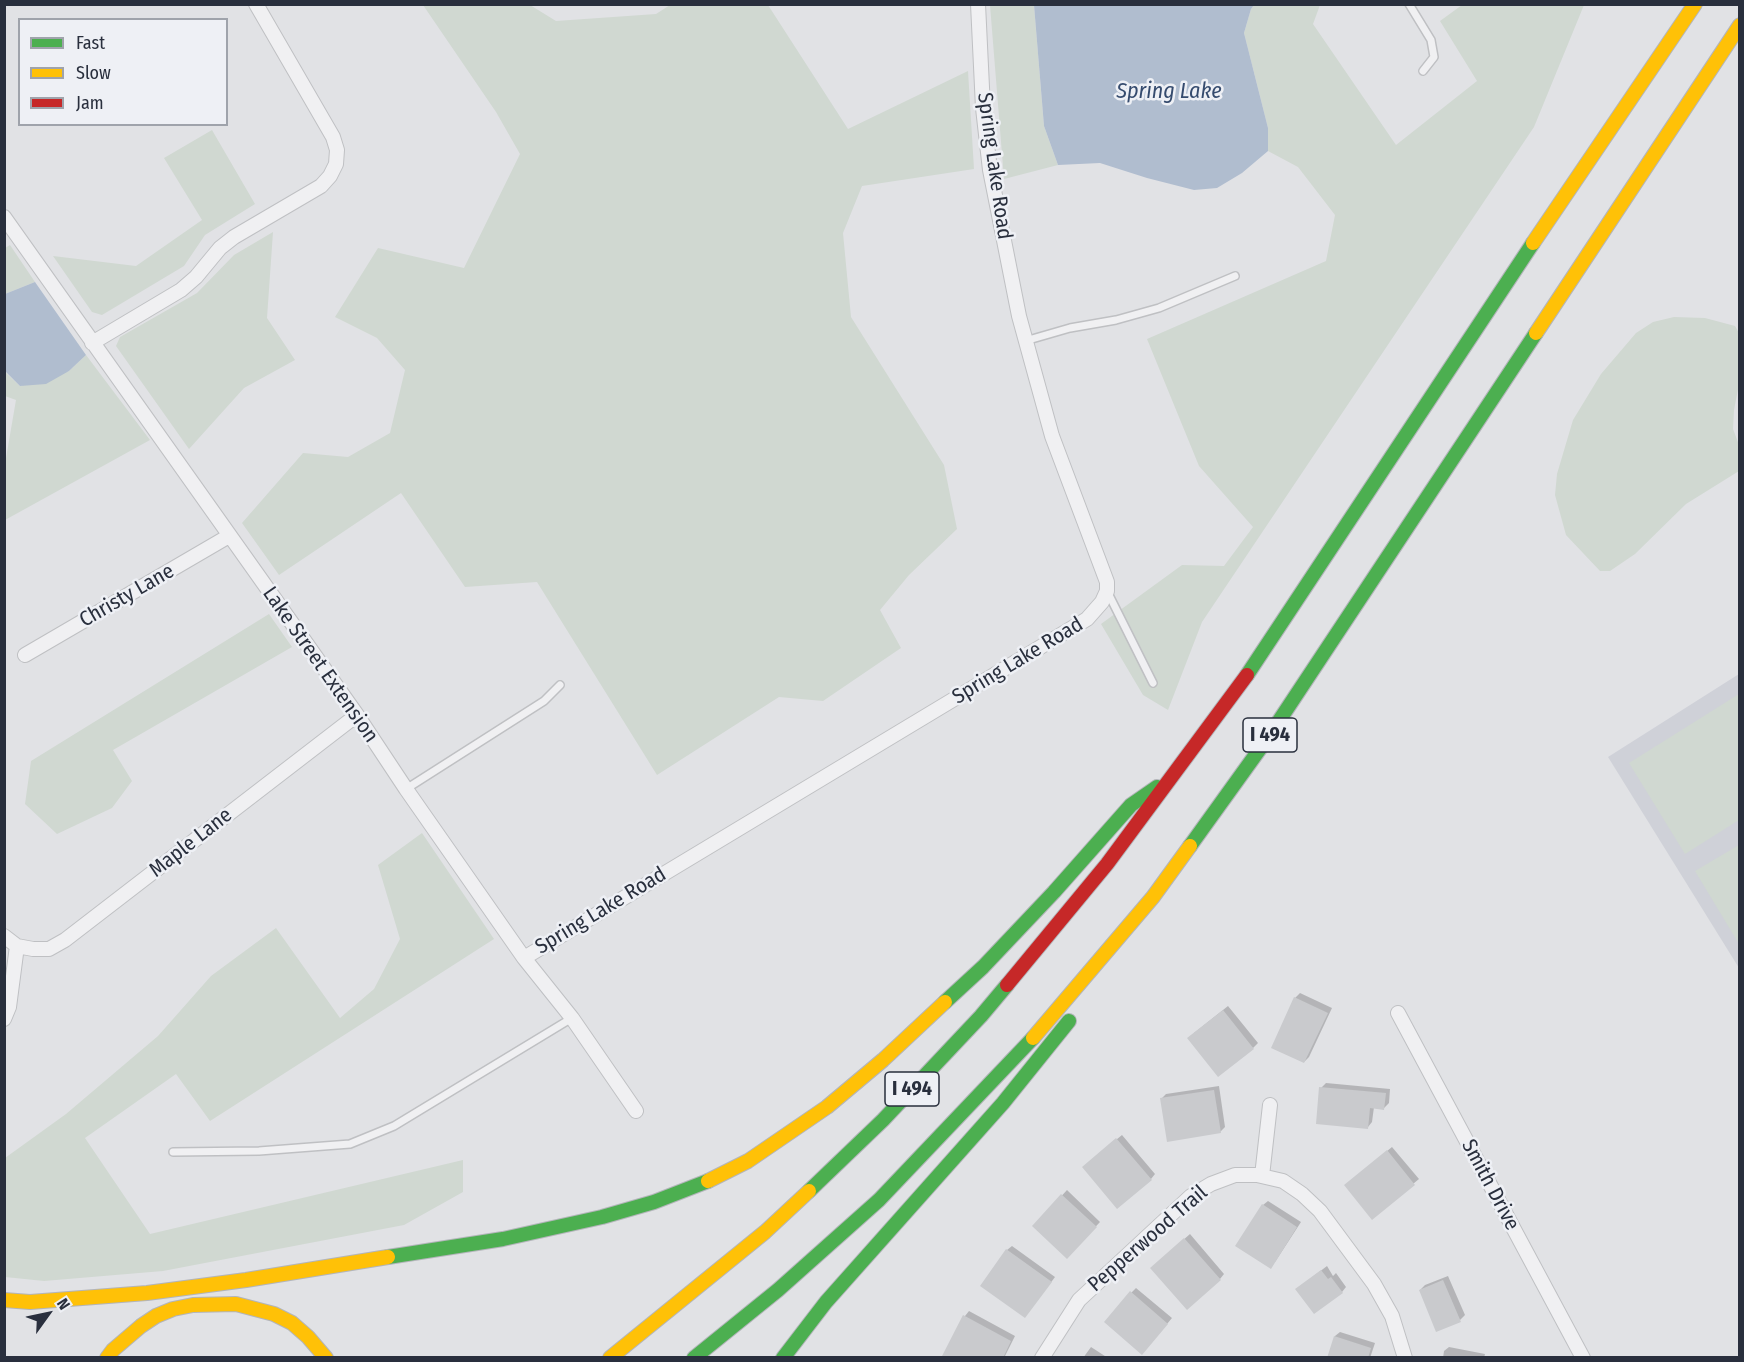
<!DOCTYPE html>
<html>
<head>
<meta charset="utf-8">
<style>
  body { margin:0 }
  #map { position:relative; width:1744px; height:1362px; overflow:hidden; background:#e1e2e5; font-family:"Fira Sans Condensed",sans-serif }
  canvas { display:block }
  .frame { position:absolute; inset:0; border:6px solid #292f3d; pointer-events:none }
  .legend { position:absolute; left:18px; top:18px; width:210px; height:108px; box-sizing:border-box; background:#eef0f5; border:2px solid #9fa3ab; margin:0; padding:8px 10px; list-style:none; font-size:18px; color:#292f3d }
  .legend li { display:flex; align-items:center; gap:12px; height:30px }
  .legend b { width:30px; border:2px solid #9fa3ab }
  .north { position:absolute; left:18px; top:1284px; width:60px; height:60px; -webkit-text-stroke:4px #eef0f5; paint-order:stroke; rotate:57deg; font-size:16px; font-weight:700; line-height:24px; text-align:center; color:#292f3d }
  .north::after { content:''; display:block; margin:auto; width:21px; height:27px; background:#292f3d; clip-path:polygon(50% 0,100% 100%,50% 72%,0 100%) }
</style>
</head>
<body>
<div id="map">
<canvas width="1744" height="1362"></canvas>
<div class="frame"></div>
<ul class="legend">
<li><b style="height:8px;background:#4caf50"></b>Fast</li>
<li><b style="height:8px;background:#ffc107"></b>Slow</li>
<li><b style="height:8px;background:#c62828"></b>Jam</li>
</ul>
<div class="north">N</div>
</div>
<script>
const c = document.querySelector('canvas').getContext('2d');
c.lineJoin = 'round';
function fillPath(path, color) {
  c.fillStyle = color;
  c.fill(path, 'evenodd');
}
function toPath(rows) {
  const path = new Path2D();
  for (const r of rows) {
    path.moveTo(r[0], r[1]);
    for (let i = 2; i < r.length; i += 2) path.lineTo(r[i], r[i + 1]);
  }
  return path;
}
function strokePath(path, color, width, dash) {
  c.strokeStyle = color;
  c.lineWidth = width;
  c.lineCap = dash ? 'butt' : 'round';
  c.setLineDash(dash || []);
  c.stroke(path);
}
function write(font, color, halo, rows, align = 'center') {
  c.font = font + ' "Fira Sans Condensed",sans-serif';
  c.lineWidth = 5;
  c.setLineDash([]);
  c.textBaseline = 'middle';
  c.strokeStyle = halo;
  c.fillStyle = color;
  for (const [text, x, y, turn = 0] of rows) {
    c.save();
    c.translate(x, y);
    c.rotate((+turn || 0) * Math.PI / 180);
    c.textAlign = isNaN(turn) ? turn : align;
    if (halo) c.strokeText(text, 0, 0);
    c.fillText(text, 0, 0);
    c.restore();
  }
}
fillPath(toPath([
  [1739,674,1739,968,1608,757]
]), '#cfd1d8');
fillPath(toPath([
  [423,5,530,5,556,21,656,14,670,5,768,5,848,129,968,71,974,169,862,186,843,233,851,317,944,465,957,529,909,575,880,610,901,648,823,701,779,697,657,775,537,582,465,587,401,493,279,575,242,523,303,453,348,457,390,433,405,370,377,338,335,317,378,248,464,268,520,154,496,112],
  [990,5,1034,5,1044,126,1058,165,1004,179],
  [1254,5,1320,5,1313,24,1396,145,1477,81,1440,21,1462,5,1584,5,1534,127,1202,622,1168,710,1143,695,1101,624,1182,565,1224,566,1253,527,1199,466,1147,339,1326,261,1335,215,1298,167,1268,151,1268,128,1244,33,1251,9],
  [212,130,255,204,205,235,184,266,102,315,92,312,53,256,136,266,202,220,164,158],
  [273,232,267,318,295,360,244,388,189,449,116,346,120,337,197,293,234,255],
  [10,245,35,282,5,294,5,248],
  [1674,317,1705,318,1735,326,1739,333,1739,384,1734,410,1733,429,1739,445,1739,471,1686,504,1635,554,1610,571,1600,571,1566,535,1555,495,1557,474,1573,420,1601,374,1636,333,1653,322],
  [86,355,150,440,5,520,5,464,16,400,5,396,4,371,20,386,69,371],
  [269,614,292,647,113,750,132,781,112,808,57,834,25,804,31,761],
  [1739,694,1739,820,1685,854,1629,763],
  [422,833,494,939,210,1121,176,1074,85,1138,150,1234,463,1160,463,1192,404,1225,163,1271,44,1281,5,1277,5,1158,66,1114,158,1036,211,976,276,928,340,1018,374,989,400,939,378,865],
  [1739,845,1739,944,1695,871]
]), '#d0d8d1');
fillPath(toPath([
  [1034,5,1254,5,1251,9,1244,33,1268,128,1268,151,1242,173,1217,188,1194,190,1147,178,1100,163,1058,165,1044,126],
  [35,282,86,355,69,371,46,384,20,386,5,371,5,294]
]), '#b0bdcf');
fillPath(toPath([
  [1300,993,1332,1008,1309,1057,1304,1062,1295,998],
  [1228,1006,1258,1043,1253,1048,1194,1033],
  [1326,1083,1390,1089,1389,1103,1384,1108,1374,1107,1372,1122,1368,1127,1321,1088],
  [1219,1086,1225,1127,1220,1132,1161,1099,1166,1094],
  [1122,1135,1155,1174,1151,1179,1089,1162],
  [1392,1147,1419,1179,1372,1218,1350,1181],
  [1067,1190,1100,1222,1067,1257,1034,1226],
  [1268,1201,1301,1222,1275,1262,1263,1205],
  [1190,1234,1224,1274,1220,1279,1157,1263],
  [1012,1246,1055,1277,1025,1317,1007,1250],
  [1327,1266,1333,1276,1336,1273,1346,1287,1342,1292,1302,1285],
  [1448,1276,1465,1315,1460,1320,1420,1290,1425,1285],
  [1136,1288,1172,1318,1147,1348,1131,1293],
  [969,1311,1015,1336,1004,1358,947,1358,965,1316],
  [1340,1332,1375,1343,1370,1358,1329,1358,1335,1336],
  [1091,1347,1108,1358,1083,1358],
  [1449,1347,1485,1354,1484,1358,1443,1358,1444,1351]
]), '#0003');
fillPath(toPath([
  [1294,997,1328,1013,1304,1063,1271,1048],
  [1223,1010,1254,1049,1218,1077,1187,1038],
  [1319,1087,1386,1093,1384,1110,1370,1108,1368,1129,1316,1124],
  [1214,1090,1221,1133,1167,1142,1160,1098],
  [1116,1138,1152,1180,1117,1209,1082,1167],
  [1387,1150,1415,1185,1372,1220,1344,1185],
  [1061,1194,1097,1227,1067,1259,1032,1226],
  [1262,1204,1297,1227,1271,1269,1235,1246],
  [1184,1238,1221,1280,1187,1310,1150,1268],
  [1006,1249,1052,1282,1025,1318,980,1286],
  [1321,1270,1328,1279,1331,1277,1343,1293,1314,1314,1295,1289],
  [1443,1280,1461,1322,1436,1332,1419,1290],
  [1130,1291,1168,1324,1142,1355,1104,1322],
  [963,1315,1011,1341,1003,1358,941,1358],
  [1334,1336,1371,1348,1368,1358,1327,1358]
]), '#c9cacd');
const lane = toPath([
  [1409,4,1431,40,1434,57,1423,71],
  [1025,341,1070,328,1116,320,1159,308,1235,276],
  [1107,591,1153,683],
  [406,789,544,701,560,685],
  [173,1152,259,1151,350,1144,394,1126,572,1018]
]);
const street = toPath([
  [4,217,357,715,406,789,524,958,572,1018,636,1111],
  [92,343,181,290,196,277,220,248,234,237,321,186,330,176,336,164,337,150,333,137,256,4],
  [25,655,229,536],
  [4,936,17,946,33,949,49,949,65,940,357,715],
  [524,958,1087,619,1102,602,1107,591,1107,582,1052,436,1019,316,990,170,983,108,978,4],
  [1398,1013,1583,1358],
  [4,1019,9,1007,17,946],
  [1262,1176,1270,1105],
  [1042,1358,1079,1300,1191,1196,1211,1184,1235,1175,1257,1175,1283,1181,1302,1194,1320,1211,1374,1284,1392,1316,1405,1358]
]);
const fast = toPath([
  [1247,675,1533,243],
  [1190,846,1267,739,1536,333],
  [945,1002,983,967,1054,892,1131,805,1157,787],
  [809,1191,883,1120,981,1016,1007,985],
  [388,1257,503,1239,602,1217,654,1202,708,1181],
  [694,1358,778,1290,879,1200,1033,1038],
  [783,1358,826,1302,1003,1103,1069,1021]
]);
const slow = toPath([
  [1533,243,1695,4],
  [1536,333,1740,25],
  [1033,1038,1153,897,1190,846],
  [708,1181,748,1161,827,1107,883,1060,945,1002],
  [4,1300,30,1302,147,1293,246,1280,388,1257],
  [107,1358,113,1350,141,1326,156,1316,173,1309,193,1305,236,1304,274,1314,292,1323,308,1337,326,1358],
  [610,1358,765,1232,809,1191]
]);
const jam = toPath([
  [1007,985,1107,864,1247,675]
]);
strokePath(lane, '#bfc0c3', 10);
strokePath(street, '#bfc0c3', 16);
strokePath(fast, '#b3b5ba', 16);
strokePath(slow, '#b3b5ba', 16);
strokePath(jam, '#b3b5ba', 16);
strokePath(lane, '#f0f0f2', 7);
strokePath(street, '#f0f0f2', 14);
strokePath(fast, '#4caf50', 14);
strokePath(slow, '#ffc107', 14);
strokePath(jam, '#c62828', 14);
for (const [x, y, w] of [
  [1270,735,54],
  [912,1089,54]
]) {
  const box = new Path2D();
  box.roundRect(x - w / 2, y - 17, w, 34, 4.5);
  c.fillStyle = '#eef0f5';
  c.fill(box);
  strokePath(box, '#292f3d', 1.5);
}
write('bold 20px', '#292f3d', null, [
  ["I 494",1270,735],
  ["I 494",912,1089]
]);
write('21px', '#292f3d', '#eef0f5', [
  ["Spring Lake Road",994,166,82],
  ["Christy Lane",127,596,-30],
  ["Spring Lake Road",1018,661,-31],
  ["Lake Street Extension",320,665,55],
  ["Maple Lane",191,843,-38],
  ["Spring Lake Road",601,911,-31],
  ["Smith Drive",1490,1185,62],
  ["Pepperwood Trail",1148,1239,-41]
]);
write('italic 22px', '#354b6e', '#eef0f5', [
  ["Spring Lake",1169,92]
]);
</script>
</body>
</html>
